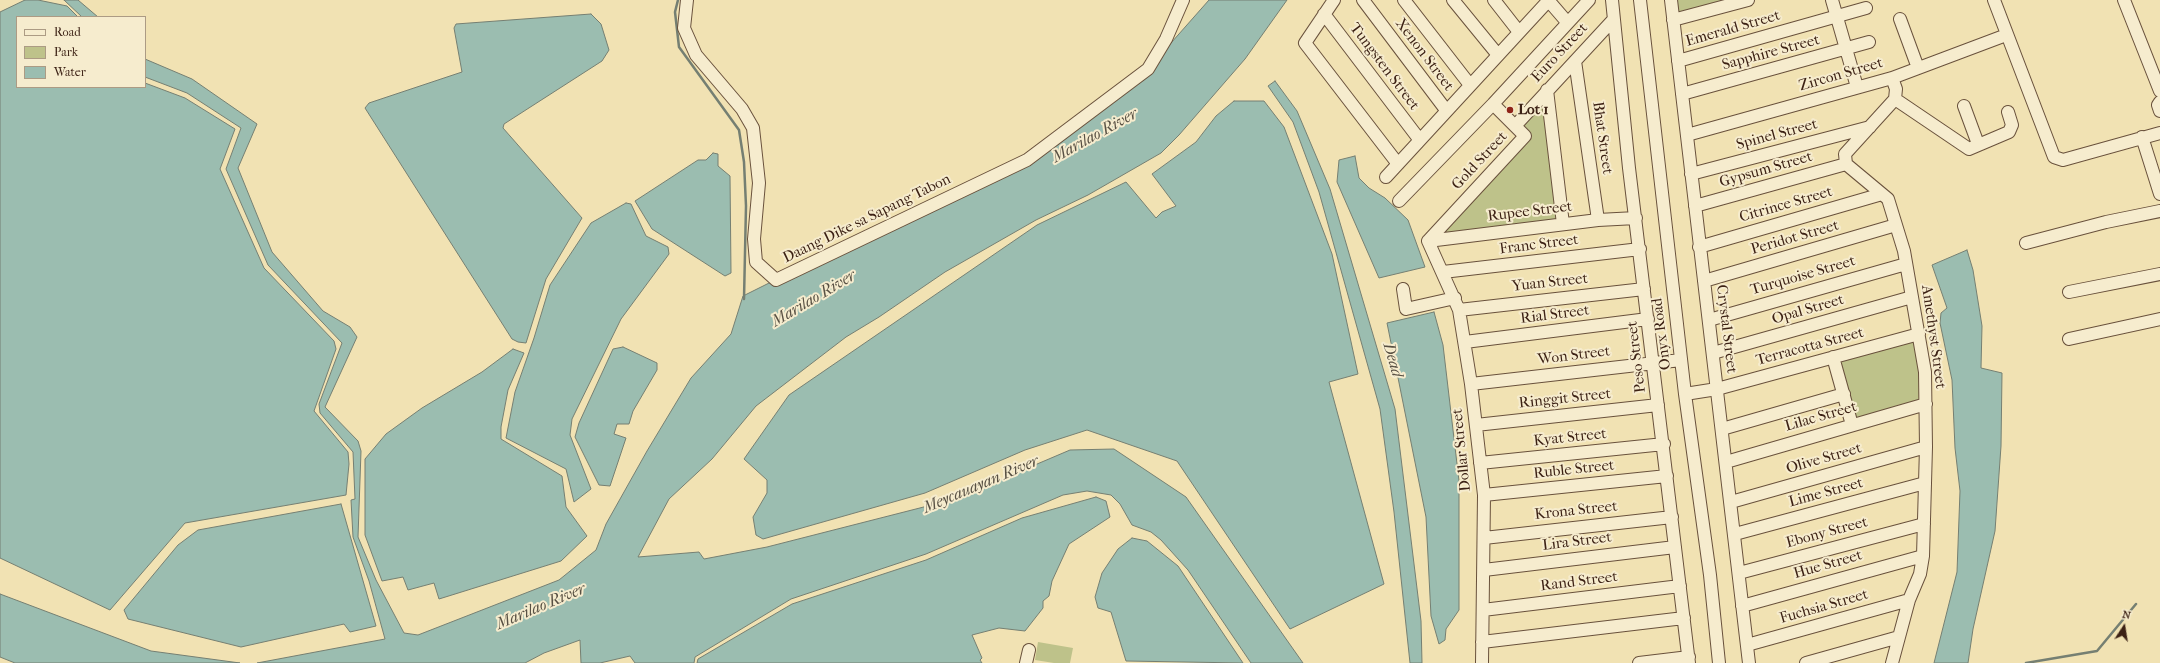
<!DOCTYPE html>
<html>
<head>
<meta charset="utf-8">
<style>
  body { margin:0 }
  #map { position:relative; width:2160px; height:663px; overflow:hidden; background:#f1e2b3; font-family:"IM FELL French Canon",serif }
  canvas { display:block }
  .legend { position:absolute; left:16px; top:16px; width:130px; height:72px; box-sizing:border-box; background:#f6ecce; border:1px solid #ac9b84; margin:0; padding:5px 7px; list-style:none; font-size:12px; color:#3c2114 }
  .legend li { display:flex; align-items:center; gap:8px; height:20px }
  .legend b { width:20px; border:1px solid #ac9b84 }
  .north { position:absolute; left:2104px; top:607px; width:40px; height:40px; -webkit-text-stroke:3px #f6ecce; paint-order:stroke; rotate:12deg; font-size:11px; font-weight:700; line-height:16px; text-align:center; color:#3c2114 }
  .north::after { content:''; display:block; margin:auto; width:14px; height:18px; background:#3c2114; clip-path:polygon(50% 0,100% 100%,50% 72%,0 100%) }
</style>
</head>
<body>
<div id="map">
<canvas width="2160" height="663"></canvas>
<ul class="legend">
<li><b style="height:5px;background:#f6ecce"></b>Road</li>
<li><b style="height:11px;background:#bec28a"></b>Park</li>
<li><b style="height:11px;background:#9bbdb0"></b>Water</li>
</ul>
<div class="north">N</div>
</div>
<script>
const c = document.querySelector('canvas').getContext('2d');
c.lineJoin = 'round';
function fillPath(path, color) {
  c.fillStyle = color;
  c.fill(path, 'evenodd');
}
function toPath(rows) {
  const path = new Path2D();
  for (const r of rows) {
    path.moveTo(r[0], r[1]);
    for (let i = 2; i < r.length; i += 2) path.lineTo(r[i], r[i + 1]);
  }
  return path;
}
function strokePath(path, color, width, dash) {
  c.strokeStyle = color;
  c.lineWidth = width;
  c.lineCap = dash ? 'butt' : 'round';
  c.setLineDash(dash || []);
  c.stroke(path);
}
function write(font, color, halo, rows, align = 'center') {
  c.font = font + ' "IM FELL French Canon",serif';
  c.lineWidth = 4;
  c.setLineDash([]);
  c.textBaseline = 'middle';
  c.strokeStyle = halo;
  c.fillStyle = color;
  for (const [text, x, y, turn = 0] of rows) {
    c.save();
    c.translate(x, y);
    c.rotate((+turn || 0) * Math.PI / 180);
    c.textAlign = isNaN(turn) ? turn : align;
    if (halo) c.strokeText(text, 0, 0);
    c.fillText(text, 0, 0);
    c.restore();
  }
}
fillPath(toPath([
  [1677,0,1728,0,1678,12],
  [1544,100,1558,221,1451,235,1445,232,1448,226,1531,137,1521,125],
  [1914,341,1920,372,1922,401,1856,419,1841,362],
  [1038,642,1073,648,1070,663,1054,663,1035,660]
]), '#bec28a');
const water = toPath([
  [25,0,38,0,67,6,78,17,17,17,17,87,145,87,145,83,185,98,235,129,220,169,264,268,334,341,336,349,314,411,348,452,349,464,346,495,185,523,110,610,0,558,0,12,25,0],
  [64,0,78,0,98,17,82,17,64,0],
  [1209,0,1287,0,1245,59,1179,135,1161,153,1088,195,1036,220,945,272,879,317,846,337,756,406,712,459,669,499,638,557,699,552,704,559,767,547,955,499,1070,450,1114,449,1186,497,1303,663,1251,663,1188,570,1161,540,1151,532,1132,525,1120,504,1111,495,1087,491,1063,495,926,554,791,599,695,657,694,663,635,663,630,656,600,663,581,663,580,640,544,653,525,663,257,663,385,639,369,581,353,537,351,500,355,499,353,452,320,413,319,404,342,343,268,265,226,169,241,128,187,93,145,77,145,59,192,79,257,124,238,168,272,252,323,311,350,327,357,337,325,407,358,441,361,451,358,537,376,580,404,633,418,635,559,580,596,550,606,524,647,451,691,378,731,334,743,296,1056,140,1148,69,1209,0],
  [591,14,601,24,609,50,602,61,504,124,503,128,582,218,546,279,526,343,518,342,512,339,365,108,369,103,462,72,454,28,456,24,591,14],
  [1275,81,1297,111,1330,189,1395,409,1421,621,1422,663,1410,663,1394,512,1380,409,1319,192,1293,122,1268,86,1275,81],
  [1234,101,1264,101,1284,127,1332,254,1358,374,1329,382,1384,584,1290,629,1177,461,1087,430,1025,450,925,493,763,539,756,535,753,517,767,493,767,480,744,459,789,395,1037,225,1126,182,1156,218,1162,212,1176,206,1152,174,1196,142,1216,116,1234,101],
  [713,153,718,154,718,166,730,176,731,273,725,276,652,229,635,201,698,160,706,160,713,153],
  [1355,156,1359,178,1369,188,1385,198,1408,220,1425,267,1379,278,1337,182,1339,160,1355,156],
  [626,203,631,204,646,236,668,247,669,254,621,319,572,419,570,435,591,489,574,502,566,469,506,438,515,392,534,338,550,285,591,223,626,203],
  [1967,250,1973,270,1982,326,1981,368,2002,373,2001,446,1995,531,1973,629,1968,663,1934,663,1957,572,1960,491,1955,448,1952,380,1940,323,1941,313,1947,308,1932,265,1967,250],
  [1434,312,1443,345,1459,481,1459,610,1446,629,1445,640,1439,644,1431,616,1426,517,1387,323,1434,312],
  [623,347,657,363,657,370,633,411,629,424,617,424,614,434,626,438,610,486,599,485,575,437,579,423,613,349,623,347],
  [513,349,524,353,508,390,501,427,501,439,562,476,566,507,587,536,561,561,439,599,434,583,408,590,403,577,382,581,365,535,365,459,386,434,422,408,482,372,513,349],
  [1096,497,1106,501,1110,517,1069,544,1052,581,1049,596,1043,601,1043,608,1025,631,999,628,972,635,982,658,980,660,982,663,697,663,698,659,792,604,926,560,1022,518,1096,497],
  [341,504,376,626,350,632,344,624,241,647,128,619,124,610,178,545,198,530,341,504],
  [1132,538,1147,541,1178,566,1243,663,1126,661,1111,612,1098,608,1095,597,1102,573,1118,549,1132,538],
  [0,594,151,651,240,663,15,663,0,657,0,594]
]);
fillPath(water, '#9bbdb0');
strokePath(water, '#757f72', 1);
strokePath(toPath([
  [678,0,675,12,679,47,739,130,744,162,746,206,744,299],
  [2026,663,2097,651,2136,604]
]), '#757f72', 2.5);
const minor = toPath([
  [687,0,684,28,696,55,742,109,753,128,759,183,754,239,756,262,776,280,1027,160,1148,69,1166,39,1183,0],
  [1334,0,1305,43,1398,164],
  [1363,0,1446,110],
  [1404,0,1470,85],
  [1453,0,1498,55],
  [1494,0,1519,32],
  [1548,0,1567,22],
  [1612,0,1629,168,1689,663],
  [1640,0,1685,394,1710,575,1719,663],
  [1671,0,1749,663],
  [1832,0,1857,87],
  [1994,0,2054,157,2063,160,2160,133],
  [2124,0,2160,91],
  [1324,14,1419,139],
  [1900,19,1918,68],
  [1673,20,1748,0],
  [1575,61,1598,220],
  [1678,61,1866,8],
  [1892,78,1896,89,1895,99,1845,154,1846,164,1888,199,1904,251,1925,372,1926,447,1923,556,1920,574,1909,600,1892,663],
  [1547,90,1563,224],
  [1682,94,1869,42],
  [1895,99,1969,149,2009,132,2012,125,2008,112],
  [2160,102,2158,105,2160,111],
  [1964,106,1978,144],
  [1515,126,1613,20],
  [1687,135,1892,78,2001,37],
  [2142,137,2160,194],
  [1691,174,1870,127],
  [1386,177,1549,0],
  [1399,201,1493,104,1589,0],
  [1695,206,1846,164],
  [1428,241,1459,310,1471,384,1484,495,1482,663],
  [1428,241,1598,220,1636,218],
  [1428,241,1525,136,1493,104],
  [2026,243,2106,222,2160,211],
  [1699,247,1882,194],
  [1443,272,1640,249],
  [1704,281,1896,225],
  [1403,289,1406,309,1455,298],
  [2069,292,2160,274],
  [1459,310,1644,289],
  [1709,320,1906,264],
  [2069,339,2160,319],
  [1465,342,1648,319],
  [1713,353,1912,297],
  [1833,357,1852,425],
  [1471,384,1681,360],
  [1685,394,1717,389,1919,334],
  [1476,425,1658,405],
  [1722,429,1844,394],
  [1726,462,1926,404],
  [1480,463,1664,444],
  [1484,495,1667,476],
  [1731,502,1926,447],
  [1735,534,1925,483],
  [1484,538,1672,517],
  [1484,570,1675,547],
  [1739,573,1924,524],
  [1742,606,1923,556],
  [1483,610,1680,586],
  [1482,642,1684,618],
  [1747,645,1909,600],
  [1026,663,1029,650],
  [1639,663,1689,657],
  [1806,663,1899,637]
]);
strokePath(minor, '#69513c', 14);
strokePath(minor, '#f6ecce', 12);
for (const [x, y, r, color] of [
  [1510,110,4,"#8f2418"]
]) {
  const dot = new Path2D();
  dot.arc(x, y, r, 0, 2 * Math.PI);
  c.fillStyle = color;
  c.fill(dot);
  strokePath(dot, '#f6ecce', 1.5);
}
write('15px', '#3c2114', '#f6ecce', [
  ["Emerald Street",1733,29,-16],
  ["Euro Street",1560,53,-47],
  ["Sapphire Street",1771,53,-15],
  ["Xenon Street",1424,55,53],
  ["Tungsten Street",1384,67,53],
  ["Zircon Street",1841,75,-16],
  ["Spinel Street",1777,135,-15],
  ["Bhat Street",1602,138,82],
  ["Gold Street",1480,161,-47],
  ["Gypsum Street",1766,170,-16],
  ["Citrince Street",1786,205,-16],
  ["Rupee Street",1530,212,-7],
  ["Daang Dike sa Sapang Tabon",867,219,-26],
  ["Peridot Street",1795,238,-16],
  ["Franc Street",1539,245,-7],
  ["Turquoise Street",1803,276,-16],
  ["Yuan Street",1550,283,-6],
  ["Opal Street",1808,310,-16],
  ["Rial Street",1555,315,-7],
  ["Crystal Street",1726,329,83],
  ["Onyx Road",1662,334,-97],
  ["Amethyst Street",1933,337,82],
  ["Terracotta Street",1810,347,-15],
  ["Won Street",1574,356,-7],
  ["Peso Street",1637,357,-97],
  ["Ringgit Street",1565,399,-6],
  ["Lilac Street",1821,417,-16],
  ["Kyat Street",1570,438,-6],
  ["Dollar Street",1462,450,-96],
  ["Olive Street",1824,459,-16],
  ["Ruble Street",1574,470,-6],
  ["Lime Street",1826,493,-15],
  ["Krona Street",1576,511,-6],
  ["Ebony Street",1827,533,-15],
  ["Lira Street",1577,542,-7],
  ["Hue Street",1828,565,-16],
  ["Rand Street",1579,582,-7],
  ["Fuchsia Street",1824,607,-16]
]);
write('bold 15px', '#3c2114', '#f6ecce', [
  ["Lot 1",1518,110]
], 'left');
write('italic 16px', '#585043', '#f6ecce', [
  ["Marilao River",1095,136,-29],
  ["Marilao River",814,299,-31],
  ["Dead",1392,360,74],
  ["Meycauayan River",981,485,-23],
  ["Marilao River",541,607,-23]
]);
</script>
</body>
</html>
